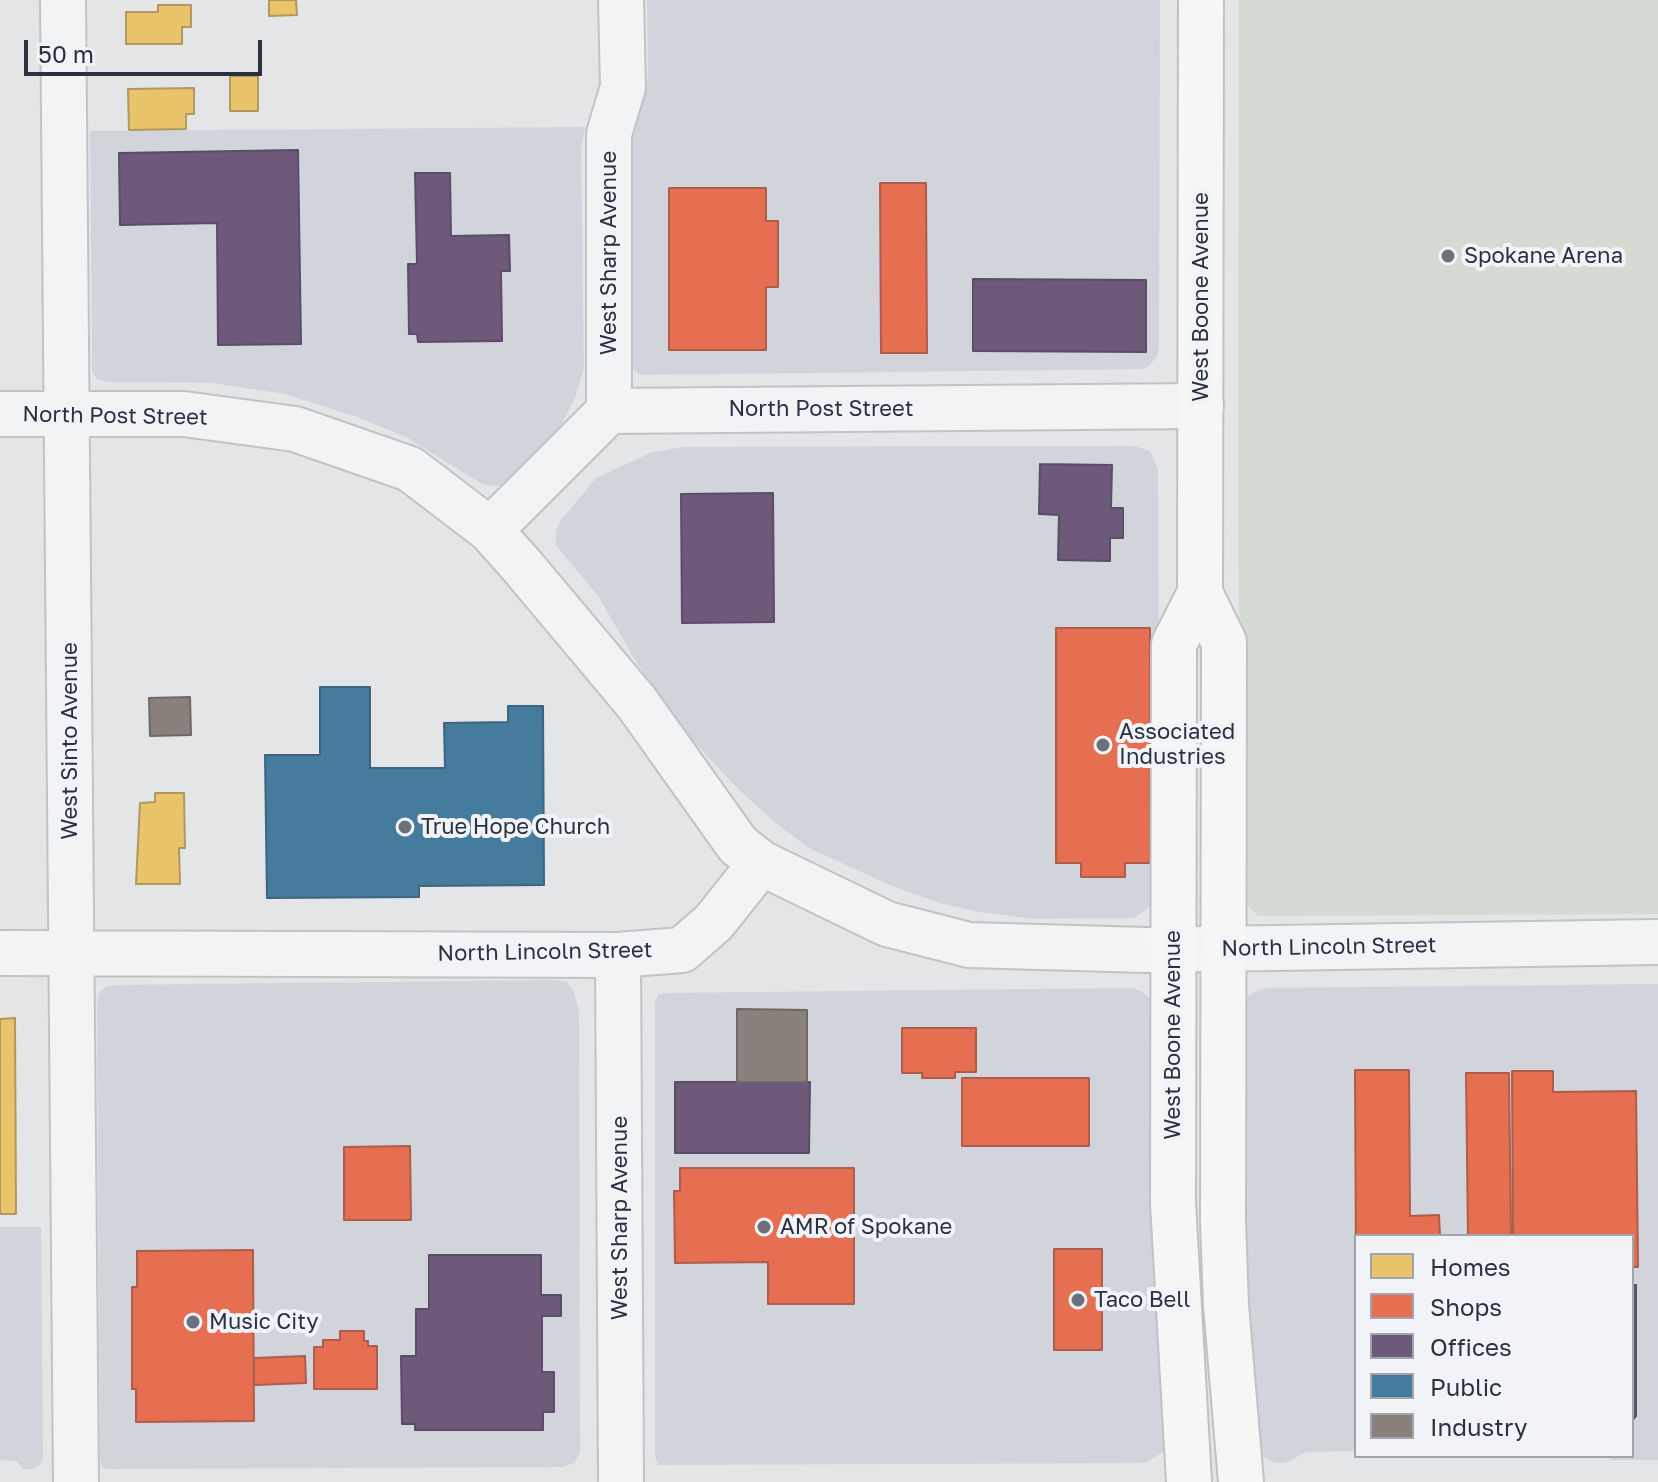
<!DOCTYPE html>
<html>
<head>
<meta charset="utf-8">
<style>
  body { margin:0 }
  #map { position:relative; width:1658px; height:1482px; overflow:hidden; background:#e3e5e7; font-family:"Golos Text",sans-serif }
  canvas { display:block }
  .legend { position:absolute; left:1354px; top:1234px; width:280px; height:224px; box-sizing:border-box; background:#f1f3f7; border:2px solid #a1a5ae; margin:0; padding:10px 14px; list-style:none; font-size:24px; color:#2a3141 }
  .legend li { display:flex; align-items:center; gap:16px; height:40px }
  .legend b { width:40px; border:2px solid #a1a5ae }
  .scale { position:absolute; left:24px; top:40px; width:238px; height:36px; box-sizing:border-box; border:4px solid #2a3141; border-top:0; padding-left:10px; font-size:24px; line-height:28px; white-space:nowrap; color:#2a3141; -webkit-text-stroke:6px #f1f3f7; paint-order:stroke }
</style>
</head>
<body>
<div id="map">
<canvas width="1658" height="1482"></canvas>
<ul class="legend">
<li><b style="height:22px;background:#e9c46a"></b>Homes</li>
<li><b style="height:22px;background:#e76f51"></b>Shops</li>
<li><b style="height:22px;background:#6d597a"></b>Offices</li>
<li><b style="height:22px;background:#457b9d"></b>Public</li>
<li><b style="height:22px;background:#8a817c"></b>Industry</li>
</ul>
<div class="scale">50 m</div>
</div>
<script>
const c = document.querySelector('canvas').getContext('2d');
c.lineJoin = 'round';
function fillPath(path, color) {
  c.fillStyle = color;
  c.fill(path, 'evenodd');
}
function toPath(rows) {
  const path = new Path2D();
  for (const r of rows) {
    path.moveTo(r[0], r[1]);
    for (let i = 2; i < r.length; i += 2) path.lineTo(r[i], r[i + 1]);
  }
  return path;
}
function strokePath(path, color, width, dash) {
  c.strokeStyle = color;
  c.lineWidth = width;
  c.lineCap = dash ? 'butt' : 'round';
  c.setLineDash(dash || []);
  c.stroke(path);
}
function write(font, color, halo, rows, align = 'center') {
  c.font = font + ' "Golos Text",sans-serif';
  c.lineWidth = 8;
  c.setLineDash([]);
  c.textBaseline = 'middle';
  c.strokeStyle = halo;
  c.fillStyle = color;
  for (const [text, x, y, turn = 0] of rows) {
    c.save();
    c.translate(x, y);
    c.rotate((+turn || 0) * Math.PI / 180);
    c.textAlign = isNaN(turn) ? turn : align;
    if (halo) c.strokeText(text, 0, 0);
    c.fillText(text, 0, 0);
    c.restore();
  }
}
fillPath(toPath([
  [647,0,1160,0,1159,344,1157,356,1149,366,1142,369,641,375,634,371,630,363,630,149,631,135,646,92,648,74],
  [585,127,581,149,584,369,575,398,562,423,524,475,512,484,495,486,482,484,406,437,357,417,285,394,213,383,108,382,97,379,92,371,90,131],
  [1134,446,1150,451,1158,469,1159,891,1153,904,1134,918,1035,919,980,912,943,904,892,886,809,848,777,824,739,790,680,727,640,668,598,596,556,545,556,530,561,520,596,478,650,453,683,447],
  [555,980,567,982,574,992,579,1012,580,1452,574,1463,562,1467,106,1469,102,1467,100,1458,97,1003,99,993,107,986,115,985],
  [1658,984,1658,1460,1612,1460,1605,1456,1632,1456,1632,1236,1356,1236,1356,1451,1306,1452,1285,1463,1275,1463,1261,1455,1247,1350,1239,1007,1249,995,1265,988],
  [1133,988,1143,992,1155,1004,1168,1440,1163,1452,1145,1463,658,1465,655,1456,655,1003,658,995,664,993],
  [0,1227,41,1227,43,1459,41,1464,31,1469,23,1469,17,1461,0,1460]
]), '#d1d4da');
fillPath(toPath([
  [1239,0,1658,0,1658,914,1265,916,1258,916,1243,900,1241,892,1238,495]
]), '#d3dbd3');
const homes = toPath([
  [269,0,296,0,297,15,269,16,269,0],
  [158,5,191,5,191,27,182,27,182,44,126,44,126,12,158,12,158,5],
  [230,76,258,76,258,111,230,111,230,76],
  [194,88,194,114,186,114,186,129,129,130,128,89,194,88],
  [155,793,184,793,185,848,179,848,180,884,136,884,140,803,155,802,155,793],
  [15,1018,16,1214,0,1214,0,1019,15,1018]
]);
fillPath(homes, '#e9c46a');
strokePath(homes, '#b0985e', 2);
const shops = toPath([
  [880,183,926,183,927,353,881,353,880,183],
  [669,188,766,188,766,221,778,221,778,287,766,287,766,350,669,350,669,188],
  [1056,628,1150,628,1150,863,1125,863,1125,877,1081,877,1081,863,1056,863,1056,628],
  [902,1028,976,1028,976,1072,955,1072,955,1078,922,1078,922,1073,902,1073,902,1028],
  [1355,1070,1409,1070,1410,1216,1439,1215,1440,1236,1356,1236,1356,1260,1355,1070],
  [1512,1071,1553,1071,1553,1092,1636,1091,1638,1267,1632,1267,1632,1236,1513,1236,1512,1071],
  [1466,1073,1509,1073,1511,1236,1468,1236,1466,1073],
  [962,1078,1089,1078,1089,1146,962,1146,962,1078],
  [410,1146,411,1220,344,1220,344,1147,410,1146],
  [680,1168,854,1168,854,1304,768,1304,768,1262,675,1263,674,1191,680,1191,680,1168],
  [1054,1249,1102,1249,1102,1350,1054,1350,1054,1249],
  [253,1250,254,1421,136,1422,136,1389,132,1389,132,1287,137,1287,137,1251,253,1250],
  [340,1331,364,1331,364,1341,368,1341,368,1346,377,1346,377,1389,314,1389,314,1347,323,1347,323,1340,340,1340,340,1331],
  [305,1356,306,1383,254,1385,254,1358,305,1356]
]);
fillPath(shops, '#e76f51');
strokePath(shops, '#ae5c4c', 2);
const offices = toPath([
  [298,150,301,344,218,345,217,223,120,225,119,153,298,150],
  [415,173,450,173,451,236,509,235,510,271,501,271,502,341,418,342,417,334,409,334,408,264,417,264,415,173],
  [973,279,1146,280,1146,352,973,351,973,279],
  [1040,464,1112,465,1111,508,1123,508,1123,538,1110,538,1110,561,1058,560,1059,515,1039,514,1040,464],
  [773,493,774,622,682,623,681,494,773,493],
  [675,1082,810,1082,809,1153,675,1153,675,1082],
  [429,1255,541,1255,541,1295,561,1295,561,1316,542,1316,542,1372,554,1372,554,1412,543,1412,543,1430,415,1430,415,1424,402,1424,401,1356,416,1356,416,1309,429,1309,429,1255],
  [1632,1285,1636,1285,1636,1416,1632,1421,1632,1285]
]);
fillPath(offices, '#6d597a');
strokePath(offices, '#594d69', 2);
const public = toPath([
  [320,687,370,687,370,768,445,768,444,723,508,722,508,706,543,706,544,885,419,886,419,897,267,898,265,755,320,755,320,687]
]);
fillPath(public, '#457b9d');
strokePath(public, '#3d6581', 2);
const industry = toPath([
  [190,697,191,735,150,736,149,698,190,697],
  [737,1009,807,1010,807,1082,737,1082,737,1009]
]);
fillPath(industry, '#8a817c');
strokePath(industry, '#6d696a', 2);
const minor = toPath([
  [63,0,76,1482],
  [609,411,609,134,623,87,621,0],
  [0,414,184,414,295,429,410,469,490,530,522,566,637,703,738,845,761,863,887,924,969,945,1146,950,1658,942],
  [490,530,609,411,1201,406],
  [0,953,618,955,682,950,714,922,761,863],
  [618,955,621,1482]
]);
const major = toPath([
  [1201,0,1200,593,1224,642,1223,1221,1226,1305,1241,1482],
  [1189,1482,1173,1203,1174,644,1200,593]
]);
strokePath(minor, '#c1c3c5', 48);
strokePath(major, '#c0c2c5', 48);
strokePath(minor, '#f2f3f5', 44);
strokePath(major, '#f6f6f7', 44);
for (const [x, y, r, color] of [
  [1448,256,8,"#6b707b"],
  [1103,745,8,"#6b707b"],
  [405,827,8,"#6b707b"],
  [764,1227,8,"#6b707b"],
  [1078,1300,8,"#6b707b"],
  [193,1322,8,"#6b707b"]
]) {
  const dot = new Path2D();
  dot.arc(x, y, r, 0, 2 * Math.PI);
  c.fillStyle = color;
  c.fill(dot);
  strokePath(dot, '#f1f3f7', 3);
}
write('22px', '#2a3141', '#f1f3f7', [
  ["West Sharp Avenue",609,253,-90],
  ["West Boone Avenue",1201,297,-90],
  ["North Post Street",821,409],
  ["North Post Street",115,416,1],
  ["West Sinto Avenue",70,741,-90],
  ["North Lincoln Street",1329,947,-1],
  ["North Lincoln Street",545,952,-1],
  ["West Boone Avenue",1173,1035,-90],
  ["West Sharp Avenue",620,1218,-90]
]);
write('22px', '#2a3141', '#f1f3f7', [
  ["Spokane Arena",1464,256],
  ["Associated",1119,732],
  ["Industries",1119,757],
  ["True Hope Church",421,827],
  ["AMR of Spokane",780,1227],
  ["Taco Bell",1094,1300],
  ["Music City",209,1322]
], 'left');
</script>
</body>
</html>
